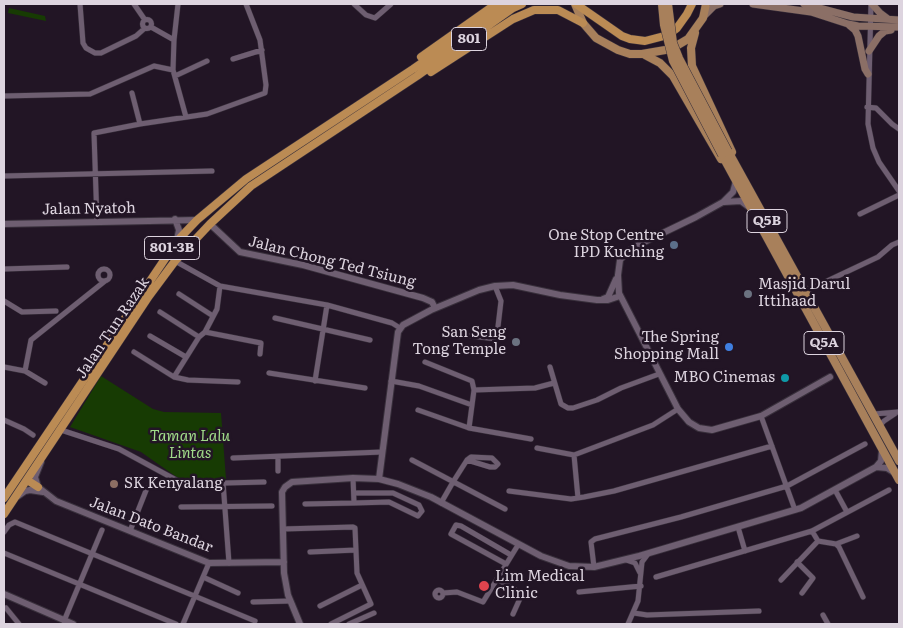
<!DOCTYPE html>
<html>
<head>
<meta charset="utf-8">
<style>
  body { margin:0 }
  #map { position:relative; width:903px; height:628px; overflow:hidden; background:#221525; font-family:Literata,serif }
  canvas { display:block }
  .frame { position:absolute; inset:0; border:5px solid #ddd4df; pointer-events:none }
</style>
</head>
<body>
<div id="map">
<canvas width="903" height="628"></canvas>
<div class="frame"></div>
</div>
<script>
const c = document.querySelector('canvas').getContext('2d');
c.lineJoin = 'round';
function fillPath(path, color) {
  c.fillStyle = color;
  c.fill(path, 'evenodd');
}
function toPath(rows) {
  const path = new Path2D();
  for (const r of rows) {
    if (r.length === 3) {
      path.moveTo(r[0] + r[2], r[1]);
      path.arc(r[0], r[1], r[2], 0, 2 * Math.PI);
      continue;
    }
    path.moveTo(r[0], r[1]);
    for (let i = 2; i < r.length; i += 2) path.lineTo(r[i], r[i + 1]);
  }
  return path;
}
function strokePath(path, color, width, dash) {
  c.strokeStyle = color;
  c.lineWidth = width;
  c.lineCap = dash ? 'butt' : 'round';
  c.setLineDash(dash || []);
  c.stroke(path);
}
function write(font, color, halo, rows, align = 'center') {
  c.font = font + ' Literata,serif';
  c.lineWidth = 5;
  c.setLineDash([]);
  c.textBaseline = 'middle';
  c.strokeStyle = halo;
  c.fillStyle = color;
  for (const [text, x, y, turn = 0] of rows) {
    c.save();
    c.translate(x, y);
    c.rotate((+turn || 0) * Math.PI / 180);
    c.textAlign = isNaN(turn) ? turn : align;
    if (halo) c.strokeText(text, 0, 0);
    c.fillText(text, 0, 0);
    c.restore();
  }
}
fillPath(toPath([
  [9,8,45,16,46,21,8,13],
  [101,376,153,409,164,412,221,413,226,479,178,478,141,452,70,427]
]), '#173b03');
const minor = toPath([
  [80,4,83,43,86,48,95,53,101,53,136,36,145,28],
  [134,4,145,20],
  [178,4,174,40,173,70,186,117],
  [354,4,366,15,375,18,391,4],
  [871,4,868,124,873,148,879,162,899,191],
  [147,24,4.5],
  [151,27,174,40],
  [233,59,262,50],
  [175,76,207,61],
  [132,93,140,124],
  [4,96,90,94,154,66,173,70],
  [867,107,876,108,892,124,899,129],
  [4,176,212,171],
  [860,214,899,195],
  [97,222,94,133,140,124,207,114,265,93,266,85,260,40,246,4],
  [175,261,220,286,327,305,392,323,400,328],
  [104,275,6],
  [4,269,67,267],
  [806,291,878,257,892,245,899,242],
  [179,294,213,316],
  [4,301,22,312,56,311],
  [160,312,199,337],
  [275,318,370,340],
  [205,332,261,343,260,354],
  [463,335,497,339],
  [150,336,186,357],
  [134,352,174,377,188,380,238,382],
  [495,352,501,301,495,286],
  [425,362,472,381,474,390,469,428],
  [4,367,25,371,45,383],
  [550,367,561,404,568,408,573,408,597,400,621,388,659,374],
  [25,371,31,340,105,281],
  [269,373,365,388],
  [174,377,199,337,205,332,217,309,220,286],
  [315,381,327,305],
  [391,381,419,386,472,405],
  [474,390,535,388,554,383],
  [418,410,469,428,531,439],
  [874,414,898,412],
  [761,416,795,510],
  [4,420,24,429,33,435],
  [880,425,884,421,896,413],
  [61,430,119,449,178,481,223,482,229,563],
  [537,448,574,455],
  [278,457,278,471],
  [233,458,382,452],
  [412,460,505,509],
  [225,483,264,482],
  [835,490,847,512],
  [509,491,571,499,584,497,614,491,772,446],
  [354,493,393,493,419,505,422,511,418,516,389,502,354,503],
  [578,498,574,455,653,425,678,409],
  [441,503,453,482,467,460,471,457,492,458,498,464,495,467,490,467,467,460],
  [305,504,354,503,353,478],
  [181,507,272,506],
  [738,527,745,551],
  [283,529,353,527,355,528,357,573,371,604,331,624],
  [130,531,147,488],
  [812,531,818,541,836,544,839,547,863,597],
  [4,532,9,525,15,522,255,621],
  [836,544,857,536],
  [310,552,356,550],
  [4,553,176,624],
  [626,560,635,563,640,573],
  [797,562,813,578,802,593],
  [506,564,451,534,456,525,461,526,511,555],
  [594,567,591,542,595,539,681,517,787,486,865,444],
  [203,577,238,593],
  [656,577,812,531,889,490],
  [497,579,522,594,513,614],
  [781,580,818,541],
  [439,594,4],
  [579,592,641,586],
  [443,593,457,592,483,602,518,545],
  [253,602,290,601],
  [320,606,362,585],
  [6,608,19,624],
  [634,613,647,615,759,611],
  [823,615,828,624],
  [64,621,102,530],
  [183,624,209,563],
  [349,624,374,613],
  [628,624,638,601,642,562,648,554]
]);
const tertiary = toPath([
  [736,181,733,192,723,202,696,217,636,246,626,253,620,260,618,275,619,293,678,409,689,422,699,428,712,430,761,416,830,377],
  [724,202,741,201,749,207],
  [175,219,179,230,177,240],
  [4,224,197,220],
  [210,224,240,252,303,265,423,298,432,302,435,308],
  [603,299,608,297,616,279],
  [41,462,35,477,38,487,56,501,209,563,284,562],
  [876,467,887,468,895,473],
  [379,479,398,332,403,325,431,310,479,290,495,286,513,285,560,295,597,300,608,300,620,296],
  [18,496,25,491,30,490,43,492],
  [4,594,73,624],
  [300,624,288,595,284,573,282,492,285,487,292,482,353,478,379,479,398,484,431,497,541,556,569,566,594,567,639,556,801,508,876,467,881,461,882,450]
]);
const secondary = toPath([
  [753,4,811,12,848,24,858,26,899,27],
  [804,4,853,17,899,20],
  [872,4,880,13,888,19],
  [703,17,714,6,720,4],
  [849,25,855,30,858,36,865,69,868,74],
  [869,51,879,36,885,31,891,30]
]);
const primary = toPath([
  [575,4,583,23,596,38,618,50,630,54,642,54,671,49,688,39,703,18,706,4],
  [695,33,691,48,692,66,732,152],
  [645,55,660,63,673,76,721,159],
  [728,151,899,461],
  [722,155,899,480]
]);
const trunk = toPath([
  [576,4,622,36,630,39,645,41,668,35,677,28,687,14,692,4],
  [421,57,496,4],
  [431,72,513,19,534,10,558,10,583,23],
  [27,480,38,487],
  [4,498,177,241,197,220,246,179,413,69,507,4],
  [4,514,149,296,175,261,210,224,251,186,417,76,513,8,522,4]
]);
strokePath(minor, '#39303c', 6);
strokePath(tertiary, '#39303c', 8);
strokePath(secondary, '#39303c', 8);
strokePath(primary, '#39303c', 9);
strokePath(trunk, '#39303c', 9);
strokePath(minor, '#6e5e71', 5);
strokePath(tertiary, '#6e5e71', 6);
strokePath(secondary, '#8b6f66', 7);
strokePath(primary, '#a8805b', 8);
strokePath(trunk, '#bb8b54', 8);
const primaryBridge = toPath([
  [662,4,664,25,673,61,722,155],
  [668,4,673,43,679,58,728,151]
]);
strokePath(primaryBridge, '#39303c', 9, []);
strokePath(primaryBridge, '#a8805b', 8);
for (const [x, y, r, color] of [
  [674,245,5,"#5c6f8a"],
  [748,294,5,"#6b7280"],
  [516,342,5,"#6b7280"],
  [729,347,5,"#3f7fe0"],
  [785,378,5,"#0f9aa8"],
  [114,484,5,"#8d6e63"],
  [484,586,6,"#e0444e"]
]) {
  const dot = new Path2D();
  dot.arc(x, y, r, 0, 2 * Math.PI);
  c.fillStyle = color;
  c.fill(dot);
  strokePath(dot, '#221525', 2);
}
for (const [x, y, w] of [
  [469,39,35],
  [767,221,40],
  [172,248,55],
  [824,343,40]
]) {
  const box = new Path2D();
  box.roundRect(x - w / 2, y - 11.5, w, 23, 4);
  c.fillStyle = '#221525';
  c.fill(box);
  strokePath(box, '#ddd4df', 1);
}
write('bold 14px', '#ddd4df', null, [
  ["801",469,39],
  ["Q5B",767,221],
  ["801-3B",172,248],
  ["Q5A",824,343]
]);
write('15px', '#ddd4df', '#221525', [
  ["Jalan Nyatoh",89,209,-1],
  ["Jalan Chong Ted Tsiung",332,262,14],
  ["Jalan Tun Razak",113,328,-56],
  ["Jalan Dato Bandar",151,525,21]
]);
write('15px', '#ddd4df', '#221525', [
  ["One Stop Centre",664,236],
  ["IPD Kuching",664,253],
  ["Masjid Darul",758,285,"left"],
  ["Ittihaad",758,302,"left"],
  ["San Seng",506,333],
  ["Tong Temple",506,350],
  ["The Spring",719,338],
  ["Shopping Mall",719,355],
  ["MBO Cinemas",775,378],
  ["SK Kenyalang",124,484,"left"],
  ["Lim Medical",495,577,"left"],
  ["Clinic",495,594,"left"]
], 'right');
write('italic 15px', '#a0db89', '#221525', [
  ["Taman Lalu",190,437],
  ["Lintas",190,454]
]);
</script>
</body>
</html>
